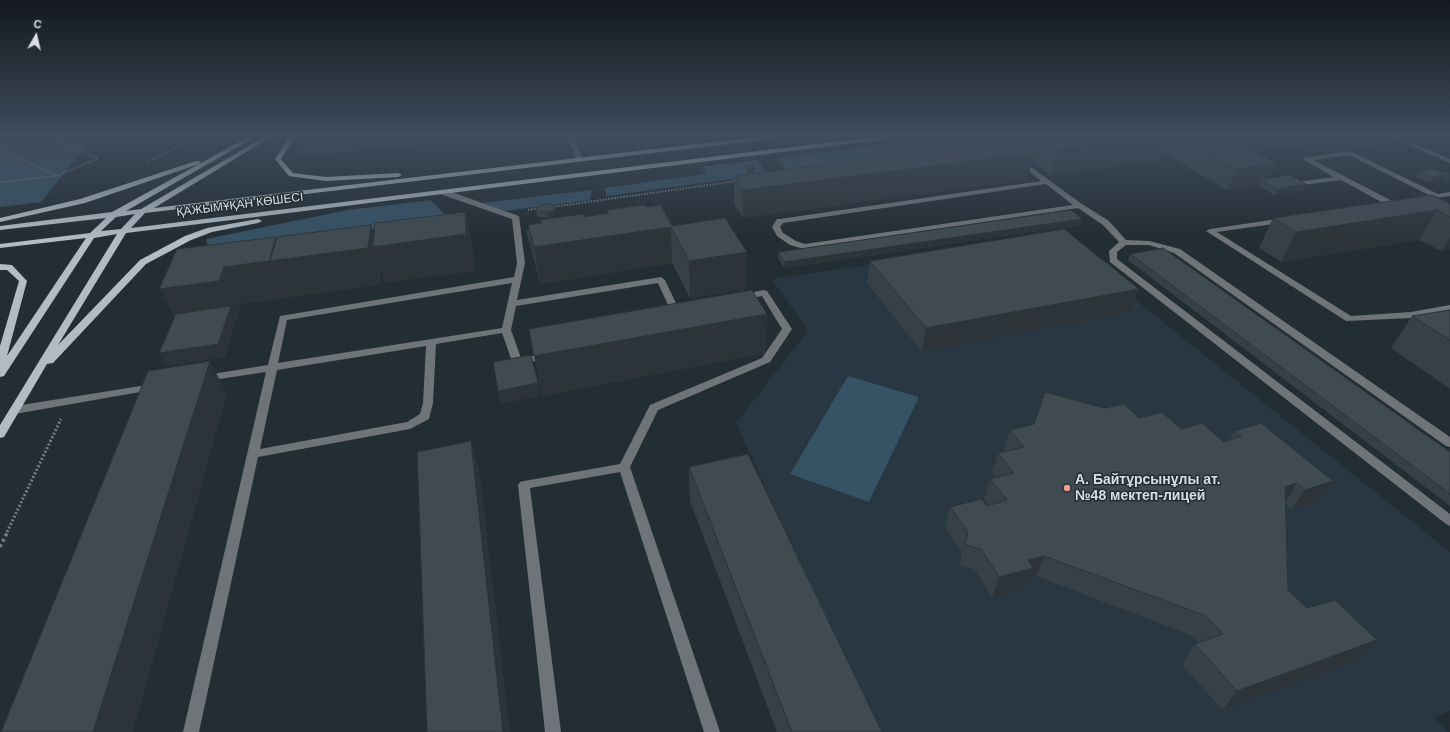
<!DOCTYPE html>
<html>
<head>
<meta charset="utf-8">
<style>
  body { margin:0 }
  #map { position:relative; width:1450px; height:732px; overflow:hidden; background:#232d34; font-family:Arial,sans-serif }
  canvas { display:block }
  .north { position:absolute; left:16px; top:16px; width:40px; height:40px; -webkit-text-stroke:3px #232d34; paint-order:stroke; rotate:8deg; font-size:11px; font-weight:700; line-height:16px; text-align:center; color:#d8dee3 }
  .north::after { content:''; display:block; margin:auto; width:14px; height:18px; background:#d8dee3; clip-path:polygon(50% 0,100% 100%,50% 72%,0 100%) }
</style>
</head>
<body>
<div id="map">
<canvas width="1450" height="732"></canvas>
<div class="north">С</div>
</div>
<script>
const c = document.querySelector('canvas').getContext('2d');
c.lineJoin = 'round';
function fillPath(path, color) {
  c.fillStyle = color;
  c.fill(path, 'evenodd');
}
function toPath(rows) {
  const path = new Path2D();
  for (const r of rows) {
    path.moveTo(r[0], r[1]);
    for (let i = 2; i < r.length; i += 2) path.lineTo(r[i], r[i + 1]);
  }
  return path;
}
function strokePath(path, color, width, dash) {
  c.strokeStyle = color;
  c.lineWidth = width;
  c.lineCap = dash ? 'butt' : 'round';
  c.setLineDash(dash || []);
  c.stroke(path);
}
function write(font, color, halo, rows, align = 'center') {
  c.font = font + ' Arial,sans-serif';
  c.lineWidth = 3;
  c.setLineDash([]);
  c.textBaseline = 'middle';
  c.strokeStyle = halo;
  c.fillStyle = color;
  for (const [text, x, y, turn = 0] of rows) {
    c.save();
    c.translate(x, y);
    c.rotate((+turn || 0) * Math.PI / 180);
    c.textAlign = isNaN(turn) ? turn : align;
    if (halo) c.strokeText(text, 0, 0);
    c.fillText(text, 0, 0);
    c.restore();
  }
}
fillPath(toPath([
  [310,137,491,137,296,157,307,139],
  [1057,237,1450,552,1450,711,1434,717,1448,732,875,732,736,423,808,331,772,279]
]), '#283742');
fillPath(toPath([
  [0,137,93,137,41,202,0,207],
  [950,137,979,137,999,150,792,177,776,158],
  [1001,137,1074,137,1065,146,1017,150],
  [757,160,768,174,607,196,604,188,706,174,702,167],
  [592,190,590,200,504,211,482,203],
  [431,200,450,220,209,251,206,239,348,210],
  [848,376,919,397,869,502,790,474]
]), '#365265');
strokePath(toPath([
  [43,137,98,158],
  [0,150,57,176,99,158],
  [147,162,198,137],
  [0,182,56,176],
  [552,207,737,181],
  [528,210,539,208]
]), '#757d83', 2, [1.5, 1.5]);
strokePath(toPath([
  [7,532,61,419]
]), '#757d83', 3, [2, 2]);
strokePath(toPath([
  [0,547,8,531]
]), '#757d83', 3.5, [3, 3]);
fillPath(toPath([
  [567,137,573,137,583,160,582,161,577,160,567,137],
  [986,137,993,137,1011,152,1006,153,986,137],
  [1391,137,1399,137,1450,159,1450,163,1391,137],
  [1350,151,1438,194,1450,192,1450,196,1427,199,1426,197,1429,195,1349,155,1313,160,1402,206,1402,210,1396,210,1341,180,1303,185,1299,183,1303,181,1334,177,1304,160,1304,158,1350,151],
  [1020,159,1082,204,1109,221,1126,240,1149,241,1180,249,1450,437,1450,447,1446,446,1174,253,1149,245,1126,245,1117,252,1117,259,1450,514,1450,526,1446,524,1110,262,1109,251,1119,242,1103,225,1078,208,804,249,790,245,777,236,772,227,777,219,780,219,1041,181,1018,162,1018,160,1020,159],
  [1046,184,1073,205,805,244,796,241,783,233,780,227,783,223,1046,184],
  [440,190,446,190,519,216,525,263,517,300,661,277,665,280,682,316,677,319,674,318,658,283,516,306,511,330,521,358,547,353,550,354,552,356,550,358,517,365,513,364,502,333,436,344,433,403,429,419,410,429,258,457,199,732,183,732,266,372,206,381,201,378,206,375,268,365,280,316,514,277,517,263,512,219,440,194,440,190],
  [512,283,502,328,278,363,287,320,512,283],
  [426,346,423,403,420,414,407,422,260,449,277,370,426,346],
  [1284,218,1288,220,1287,222,1217,232,1351,316,1411,312,1450,305,1450,311,1411,318,1346,321,1206,231,1210,229,1284,218],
  [764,290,767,291,792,329,770,362,658,410,630,467,720,732,704,732,620,472,530,488,561,732,545,732,518,485,520,482,524,481,620,464,650,405,762,358,782,329,762,296,742,300,738,297,739,295,764,290],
  [153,384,157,385,158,387,157,389,15,414,11,413,10,410,11,407,15,406,153,384]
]), '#6f7478');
fillPath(toPath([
  [247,137,255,137,126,211,141,209,264,137,271,137,154,208,755,137,774,137,771,139,145,213,131,228,873,137,891,137,888,139,126,233,58,345,140,260,185,236,207,228,258,219,262,221,258,223,212,232,191,240,146,264,53,363,47,364,4,437,0,438,0,425,117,234,94,238,4,376,0,377,0,346,19,281,7,270,0,270,0,264,12,265,27,281,7,356,86,238,0,248,0,244,90,233,106,218,0,230,0,226,112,212,199,164,85,203,0,222,0,218,80,199,196,161,200,161,201,163,247,137],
  [135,214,121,229,101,231,116,217,135,214],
  [289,137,295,137,281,159,293,173,326,177,398,173,402,175,398,177,326,181,289,176,275,159,289,137],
  [1390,137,1398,137,1399,138,1396,140,1390,137]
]), '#b1bcc4');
fillPath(toPath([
  [1037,137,1380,137,1375,147,1352,150,1334,141,1255,152,1269,178,1304,190,1274,195,1258,185,1227,190,1161,151,1158,161,1051,176,1032,162,1027,180,743,218,734,204,734,176,748,175,746,172,746,166,755,174,1033,152],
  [1419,171,1442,174,1444,171,1450,174,1450,178,1449,180,1446,181,1444,180,1443,181,1430,183,1416,177],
  [1450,204,1450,249,1441,251,1419,240,1281,262,1259,248,1273,218],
  [646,207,672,226,746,289,690,298,672,263,540,284,534,260,527,237,526,231,529,230,528,225,541,223,540,220,584,217,607,213,607,210],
  [536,209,556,213,556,215,548,218,539,217,537,215],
  [1080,225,784,268,778,258,778,252],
  [1130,254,1450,452,1450,506,1128,260],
  [870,261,1130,312,922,352,867,283],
  [1450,310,1450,389,1391,348,1412,316],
  [767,314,765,353,542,396,529,329],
  [1139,418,1181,429,1224,442,1229,440,1234,431,1333,481,1319,501,1291,510,1286,505,1288,590,1360,659,1222,710,1182,664,1195,644,1199,643,1193,636,1036,576,1029,578,1025,588,992,597,974,569,959,565,962,552,945,527,950,507,987,506,989,506,984,499,990,479,996,477,992,473,998,453,1005,451,1004,450,1010,430],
  [689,467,882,732,777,732,690,501]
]), '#364046');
fillPath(toPath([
  [1154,137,1166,137,1158,161,1051,176,1059,149],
  [1257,137,1336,137,1334,141,1239,154,1241,149,1253,147],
  [1376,137,1380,137,1375,147,1352,150,1357,139],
  [1034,153,1027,180,743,218,743,190],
  [1277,163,1267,184,1260,180,1258,185,1227,190,1236,169],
  [755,168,755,174,748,175,748,169],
  [1447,175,1443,181,1430,183,1433,177],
  [1450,175,1450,178,1449,180,1446,181],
  [1306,184,1304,190,1274,195,1277,189],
  [555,207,556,213,556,215,548,218,547,212],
  [1437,210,1419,240,1281,262,1296,232],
  [465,212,473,248,475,271,384,283,381,273,380,285,285,298,285,297,285,298,241,304,225,357,166,367,159,353,179,327,159,289,224,267,276,237,285,259,371,225,378,246],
  [1082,219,1080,225,784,268,784,262],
  [671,227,672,263,540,284,534,247],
  [1450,237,1450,249,1441,251],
  [747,252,746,289,690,298,689,261],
  [1139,289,1130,312,922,352,926,328],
  [767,314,765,353,542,396,534,356],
  [210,361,227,394,133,732,93,732],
  [538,383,540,396,501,404,498,391],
  [471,441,480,475,510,732,503,732],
  [1333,481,1319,501,1291,510,1305,490],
  [1297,483,1284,503,1285,487],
  [1044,556,1036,576,1029,578,1025,588,992,597,999,577,1028,560],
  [1377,640,1360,659,1222,710,1237,691]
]), '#2c3439');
const building = toPath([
  [1041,137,1154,137,1059,149,1041,137],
  [1178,137,1227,137,1277,163,1236,169,1178,137],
  [1227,137,1234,137,1253,147,1247,148,1227,137],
  [1352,137,1376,137,1357,139,1352,137],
  [1018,141,1034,153,743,190,734,176,1018,141],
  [753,165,755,168,748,169,746,166,753,165],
  [1433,169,1447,175,1433,177,1419,171,1433,169],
  [1444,171,1450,174,1450,175,1449,176,1443,173,1444,171],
  [1290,175,1306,184,1277,189,1260,180,1290,175],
  [1432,195,1450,204,1450,217,1437,210,1296,232,1273,218,1432,195],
  [545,204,550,204,555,207,555,209,547,212,538,211,536,209,537,207,545,204],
  [644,205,646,207,661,205,672,226,725,218,747,252,689,261,671,227,534,247,528,225,541,223,540,220,583,214,584,217,608,213,607,210,644,205],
  [1071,210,1082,219,784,262,778,252,1071,210],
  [465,212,466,234,373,247,375,223,465,212],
  [371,225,368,248,270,261,277,237,371,225],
  [1064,229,1139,289,926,328,870,261,1064,229],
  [529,230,533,254,526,231,529,230],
  [276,237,269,261,224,267,219,281,159,289,177,249,276,237],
  [1163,248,1450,452,1450,494,1130,254,1163,248],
  [752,290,767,314,534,356,529,329,752,290],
  [231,306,218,344,159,353,176,314,231,306],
  [1450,310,1450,340,1412,316,1450,310],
  [531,355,538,383,498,391,493,362,531,355],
  [210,361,93,732,1,732,148,371,210,361],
  [1045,392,1104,408,1124,404,1139,418,1162,412,1181,429,1202,423,1224,442,1241,436,1234,431,1261,423,1333,481,1305,490,1297,483,1285,487,1288,590,1307,608,1335,600,1377,640,1237,691,1195,644,1223,634,1206,616,1044,556,1028,560,1033,568,999,577,981,549,965,545,968,532,950,507,981,499,987,506,1007,500,990,479,1014,473,998,453,1024,447,1010,430,1034,424,1045,392],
  [471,441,503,732,427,732,417,452,471,441],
  [748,454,882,732,792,732,689,467,748,454]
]);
fillPath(building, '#3f4a51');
strokePath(building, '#2c3439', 1);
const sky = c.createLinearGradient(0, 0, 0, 239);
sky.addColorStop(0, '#13191d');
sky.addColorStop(0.57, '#3f4c5c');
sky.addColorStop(1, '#3f4c5c00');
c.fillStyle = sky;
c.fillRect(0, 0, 1450, 239);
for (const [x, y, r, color] of [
  [1067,488,4,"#f59d8e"]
]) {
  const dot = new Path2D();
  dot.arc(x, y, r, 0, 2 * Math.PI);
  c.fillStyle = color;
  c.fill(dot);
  strokePath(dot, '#232d34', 1.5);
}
write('12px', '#d8dee3', '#232d34', [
  ["ҚАЖЫМҰҚАН КӨШЕСІ",240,205,-7]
]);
write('bold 14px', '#d8dee3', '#232d34', [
  ["А. Байтұрсынұлы ат.",1075,480],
  ["№48 мектеп-лицей",1075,496]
], 'left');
</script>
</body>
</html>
